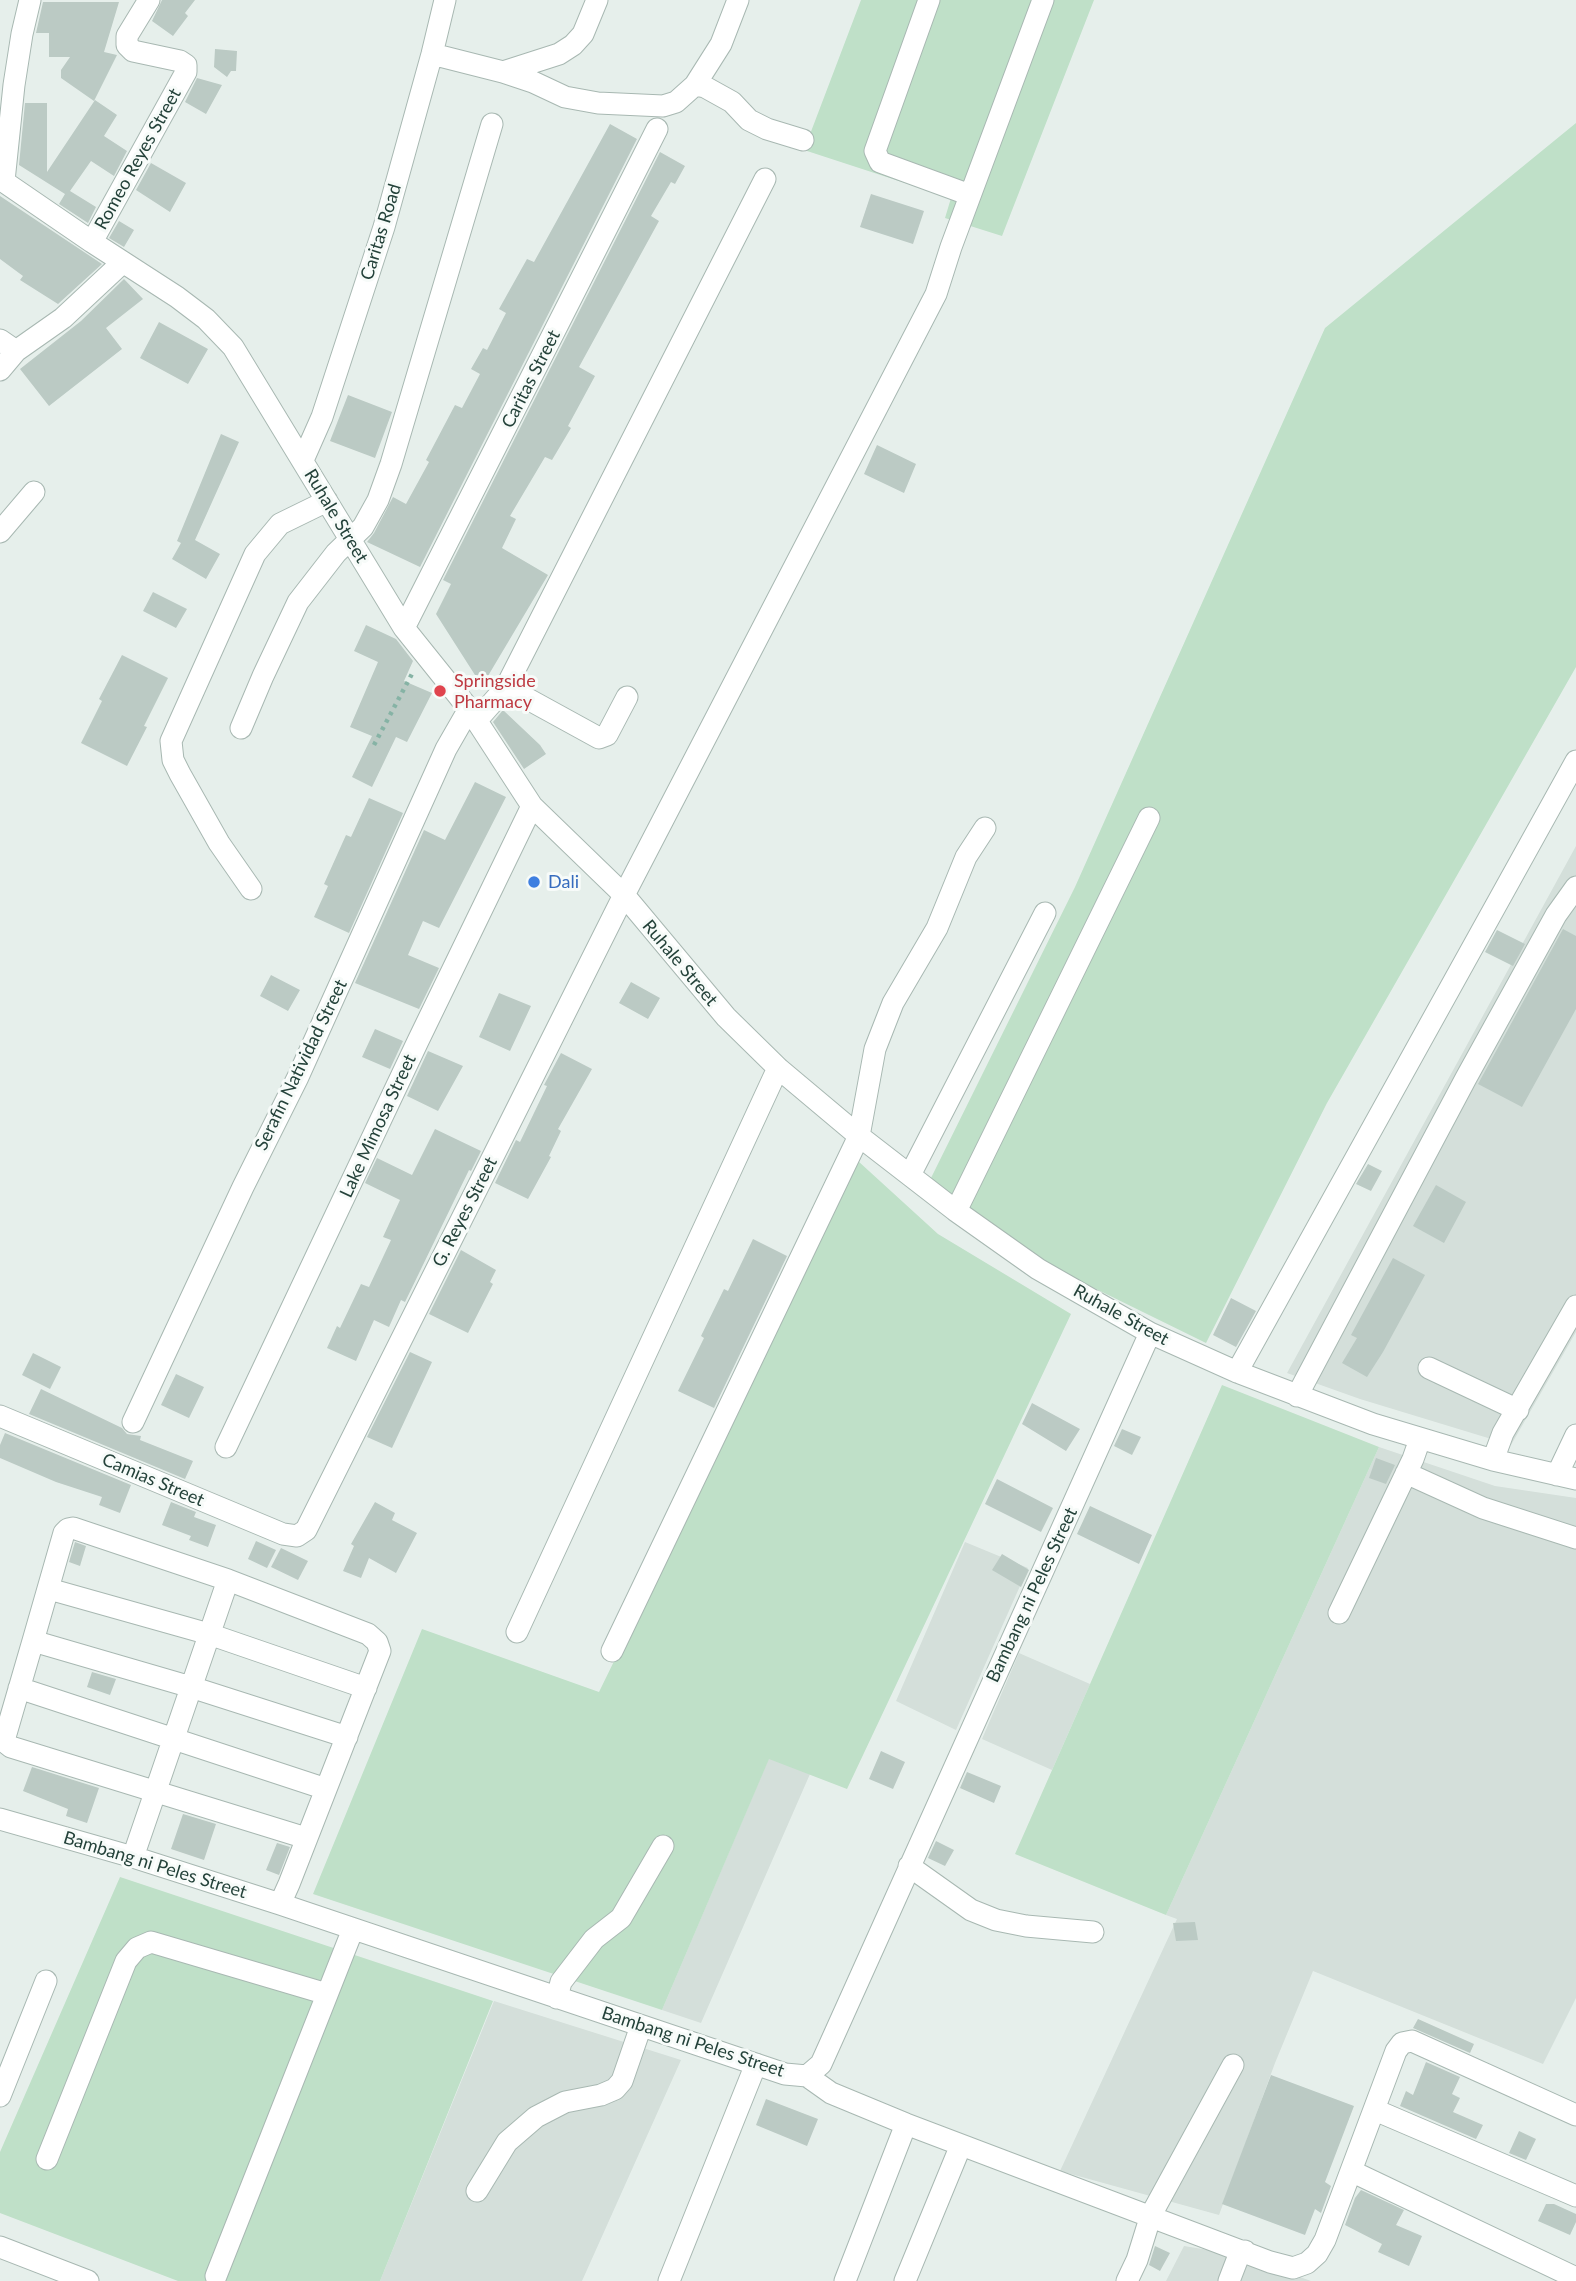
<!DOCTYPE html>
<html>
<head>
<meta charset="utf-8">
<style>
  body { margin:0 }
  canvas { display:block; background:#e6efeb }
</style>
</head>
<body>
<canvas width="1576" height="2281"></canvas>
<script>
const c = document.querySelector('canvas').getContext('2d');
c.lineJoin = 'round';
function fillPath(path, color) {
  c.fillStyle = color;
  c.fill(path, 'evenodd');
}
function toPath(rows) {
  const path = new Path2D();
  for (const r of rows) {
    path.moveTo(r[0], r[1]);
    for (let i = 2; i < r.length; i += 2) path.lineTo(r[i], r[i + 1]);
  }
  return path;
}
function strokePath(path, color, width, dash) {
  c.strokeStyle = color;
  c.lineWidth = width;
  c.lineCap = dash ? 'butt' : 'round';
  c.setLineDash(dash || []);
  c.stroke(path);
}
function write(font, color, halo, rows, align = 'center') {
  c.font = font + ' Lato,sans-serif';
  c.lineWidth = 6;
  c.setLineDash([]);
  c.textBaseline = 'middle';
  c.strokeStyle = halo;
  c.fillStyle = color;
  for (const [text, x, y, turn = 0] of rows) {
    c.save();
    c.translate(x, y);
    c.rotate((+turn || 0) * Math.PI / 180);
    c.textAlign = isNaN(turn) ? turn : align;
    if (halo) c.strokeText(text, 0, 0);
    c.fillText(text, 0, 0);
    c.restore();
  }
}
fillPath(toPath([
  [1576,846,1576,1332,1511,1445,1360,1399,1287,1373],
  [1379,1447,1495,1486,1576,1498,1576,1998,1543,2064,1313,1971,1275,2063,1219,2215,1060,2171,1177,1919,1166,1915],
  [965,1542,1028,1568,956,1730,896,1701],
  [1019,1653,1090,1684,1052,1770,982,1739],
  [769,1758,810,1774,701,2023,662,2010],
  [494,2001,681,2060,582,2281,380,2281],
  [1184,2246,1239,2255,1311,2281,1166,2281]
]), '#d4dfda');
fillPath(toPath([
  [861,0,1094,0,1002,236,945,218,951,198,804,150],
  [1576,123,1576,667,1327,1103,1206,1343,1039,1261,930,1180,1075,887,1325,328],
  [858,1161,938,1234,1071,1314,847,1789,769,1759,662,2010,313,1894,422,1629,599,1692],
  [1222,1385,1379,1447,1166,1915,1015,1854],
  [120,1877,493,2001,380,2281,178,2281,0,2213,0,2152]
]), '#bfe0c8');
fillPath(toPath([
  [162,0,195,0,185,13,188,16,173,36,152,21],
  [43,2,119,2,104,52,117,55,94,101,61,78,61,70,70,57,49,57,49,33,36,33],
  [215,49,237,51,236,71,231,71,227,77,214,67],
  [197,78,222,85,206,114,185,102],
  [95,100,117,115,104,136,127,151,114,176,91,161,70,191,96,207,88,223,59,204,65,194,19,165,25,103,47,103,47,172],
  [610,124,637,139,420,567,367,542,374,533,393,497,406,504,429,462,426,460,455,405,462,408,480,374,471,369,483,348,487,350,506,313,499,309,527,259,534,262],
  [660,152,685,166,675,184,671,182,651,216,659,221,579,367,595,376,568,426,571,428,552,460,545,457,510,516,516,519,502,548,548,575,482,686,436,614,451,584,443,580],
  [151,163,186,183,170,212,136,190],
  [871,194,924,211,913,244,860,227],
  [0,196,102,264,58,304,20,280,23,276,0,259],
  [119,221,134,230,124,247,109,238],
  [124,279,143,299,106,328,122,349,49,406,20,369,81,321],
  [159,322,208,349,188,384,140,358],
  [348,395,392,412,375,458,330,441],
  [221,434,239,442,195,540,220,554,206,579,172,559,181,543,177,541],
  [877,445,916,464,904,493,864,474],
  [153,592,187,609,176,628,143,611],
  [366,625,396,639,413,661,404,681,432,693,407,742,396,737,372,787,352,777,372,736,350,727,378,662,354,651],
  [122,655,168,678,144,726,147,727,127,766,81,743,102,701,99,699],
  [503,710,540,745,546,754,524,769,493,722],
  [475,782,506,797,439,928,423,921,408,955,439,968,419,1009,355,983,424,830,445,840],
  [369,798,403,813,349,933,314,917,328,886,324,884,346,835,351,837],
  [1563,929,1576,936,1576,1009,1522,1107,1478,1084],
  [1497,930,1525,944,1513,966,1485,952],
  [271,975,300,990,288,1011,260,996],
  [631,982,660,998,648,1019,619,1003],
  [499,993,531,1006,510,1051,479,1037],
  [375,1029,403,1041,390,1069,362,1057],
  [428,1051,463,1066,438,1111,407,1096],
  [561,1053,592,1069,558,1129,561,1131,549,1156,551,1157,528,1199,495,1183,516,1140,520,1142,547,1086,544,1085],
  [435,1129,481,1151,471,1171,469,1170,405,1302,401,1300,389,1327,374,1320,356,1361,327,1348,337,1326,340,1328,361,1284,369,1287,391,1240,383,1237,400,1200,365,1183,377,1158,412,1175],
  [1368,1164,1382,1171,1371,1191,1356,1184],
  [1436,1185,1466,1202,1444,1243,1413,1226],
  [753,1239,787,1256,714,1408,678,1391,704,1338,701,1336,724,1289,728,1291],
  [461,1250,496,1270,490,1282,493,1284,468,1333,429,1314],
  [1393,1258,1425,1275,1383,1352,1367,1377,1342,1363,1357,1338,1351,1335],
  [1231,1298,1256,1311,1236,1347,1213,1335],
  [410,1352,432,1362,392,1448,367,1437],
  [33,1353,61,1367,50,1389,22,1375],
  [176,1374,204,1387,189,1418,161,1405],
  [41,1389,122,1428,127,1434,141,1436,140,1440,193,1461,185,1479,29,1414],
  [1032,1403,1080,1429,1066,1451,1022,1424],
  [1122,1429,1141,1437,1132,1455,1114,1446],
  [5,1433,131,1485,120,1513,99,1505,102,1497,56,1482,0,1458,0,1445],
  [1376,1458,1395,1465,1386,1484,1369,1478],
  [997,1479,1053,1508,1041,1532,985,1504],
  [171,1502,196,1512,194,1517,216,1525,208,1547,189,1540,191,1536,162,1525],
  [375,1502,395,1513,392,1520,417,1533,396,1573,369,1558,361,1578,343,1571,354,1546,351,1544],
  [1090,1506,1152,1535,1139,1564,1077,1534],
  [256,1541,276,1550,267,1568,248,1559],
  [75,1542,86,1546,80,1566,69,1562],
  [281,1548,308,1561,298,1580,271,1567],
  [1002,1554,1029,1570,1021,1587,992,1570],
  [92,1672,116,1679,110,1695,87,1687],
  [881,1751,905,1762,893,1789,869,1779],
  [32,1767,99,1788,87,1823,66,1816,68,1809,23,1791],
  [967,1772,1001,1786,994,1803,960,1788],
  [183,1814,216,1824,204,1860,171,1849],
  [936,1841,954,1850,945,1866,928,1858],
  [277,1843,290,1847,279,1875,266,1870],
  [1195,1922,1198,1940,1176,1941,1173,1923],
  [1418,2019,1474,2044,1470,2053,1413,2028],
  [1426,2062,1460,2077,1452,2094,1460,2098,1453,2112,1483,2125,1476,2139,1400,2106,1406,2091,1413,2095],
  [1271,2075,1354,2106,1325,2182,1331,2186,1321,2213,1315,2209,1305,2235,1222,2204],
  [766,2099,818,2119,807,2146,756,2125],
  [1519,2131,1536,2139,1526,2160,1509,2153],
  [1361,2190,1404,2210,1396,2225,1422,2236,1409,2266,1378,2252,1382,2244,1345,2225,1355,2198],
  [1546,2204,1554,2204,1576,2214,1576,2222,1570,2235,1538,2221],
  [1155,2246,1170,2253,1160,2271,1149,2265]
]), '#bbcac4');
const minor = toPath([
  [929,0,875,151,880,162,970,195],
  [432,54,503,72,533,82,565,97,598,103,663,106,676,102,695,85,705,87,732,102,749,120,767,129,803,140],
  [503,72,559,54,573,45,583,34,597,0],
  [695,85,721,44,738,0],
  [0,179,92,242,177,297,206,319,233,347,404,628,469,709,532,806,624,895,726,1017,778,1068,859,1136,956,1211,1038,1269,1150,1333,1237,1372,1373,1424,1493,1460,1576,1479],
  [4,181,14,85,22,34,30,0],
  [92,242,186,72,186,65,180,61,133,51,127,45,127,36,149,0],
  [0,340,16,351,63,318,123,262],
  [0,370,16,351],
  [303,460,322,417,384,227,432,54,445,0],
  [0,532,34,492],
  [404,628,657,129],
  [506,687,599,738,607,735,627,697],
  [477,720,506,687,765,179],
  [241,728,263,676,298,602,336,553,363,527,378,500,391,464,492,124],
  [251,889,219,843,180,774,173,760,171,741,255,554,280,524,327,501],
  [910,1175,1045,913],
  [956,1211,1149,818],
  [1429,1368,1518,1410],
  [1237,1372,1576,761],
  [1297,1396,1466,1078,1556,915,1576,887],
  [0,1416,283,1534,297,1536,306,1530,624,895,936,294,951,247,1043,0],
  [133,1422,243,1187,298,1077,446,749,469,709],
  [226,1447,418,1041,532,806],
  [1493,1460,1503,1433,1576,1306],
  [1406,1473,1483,1508,1576,1538],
  [1557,1475,1576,1435],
  [49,1589,209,1634,366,1688],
  [1339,1613,1413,1459,1420,1439],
  [517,1632,778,1068],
  [33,1641,191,1687,347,1737],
  [612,1651,859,1136,875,1049,893,1003,937,928,966,857,985,828],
  [19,1688,326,1789],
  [0,1819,133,1857,280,1904,785,2074,807,2076,821,2064,1150,1333],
  [133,1857,228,1580],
  [909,1866,971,1910,996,1920,1026,1926,1093,1932],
  [280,1904,289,1884,380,1651,377,1642,368,1634,228,1580,73,1528,68,1529,64,1533,33,1641,5,1737,6,1743,11,1747,306,1838],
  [557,1998,561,1982,594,1939,621,1918,663,1846],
  [807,2076,831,2093,906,2124,1270,2262,1293,2268,1307,2263,1317,2254,1325,2240,1396,2051,1402,2043,1412,2041,1576,2115],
  [0,2096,46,1981],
  [1375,2110,1576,2196],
  [47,2159,126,1961,137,1948,151,1942,327,1994],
  [1351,2171,1576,2278],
  [477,2191,507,2142,536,2117,565,2102,601,2095,615,2089,622,2081,641,2026],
  [0,2247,88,2281],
  [216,2276,353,1929],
  [669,2281,756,2064],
  [845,2281,906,2124],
  [905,2281,961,2145],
  [1127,2281,1137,2260,1151,2215,1233,2065],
  [1229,2281,1239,2255,1245,2251]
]);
strokePath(minor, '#a8b8b2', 23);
strokePath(toPath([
  [374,745,413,672]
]), '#86b3a5', 4.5, [3.5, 5]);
strokePath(minor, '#fff', 21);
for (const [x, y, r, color] of [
  [440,691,7,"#e0444e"],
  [534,882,7,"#3f7fe0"]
]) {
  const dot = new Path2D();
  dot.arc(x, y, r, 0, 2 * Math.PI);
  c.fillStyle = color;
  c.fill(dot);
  strokePath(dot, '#f7fbf9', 2.5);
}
write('18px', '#24423a', '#f7fbf9', [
  ["Romeo Reyes Street",138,159,-61],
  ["Caritas Road",381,232,-73],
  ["Caritas Street",531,379,-63],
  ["Ruhale Street",336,516,59],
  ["Ruhale Street",680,963,50],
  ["Serafin Natividad Street",301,1065,-64],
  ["Lake Mimosa Street",378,1126,-65],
  ["G. Reyes Street",465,1212,-63],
  ["Ruhale Street",1121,1315,29],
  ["Camias Street",153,1480,23],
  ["Bambang ni Peles Street",1032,1595,-65],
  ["Bambang ni Peles Street",155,1865,17],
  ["Bambang ni Peles Street",693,2042,18]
]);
write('18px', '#be3a42', '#f7fbf9', [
  ["Springside",454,681],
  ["Pharmacy",454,702]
], 'left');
write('18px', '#366cbe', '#f7fbf9', [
  ["Dali",548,882]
], 'left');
</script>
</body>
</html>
